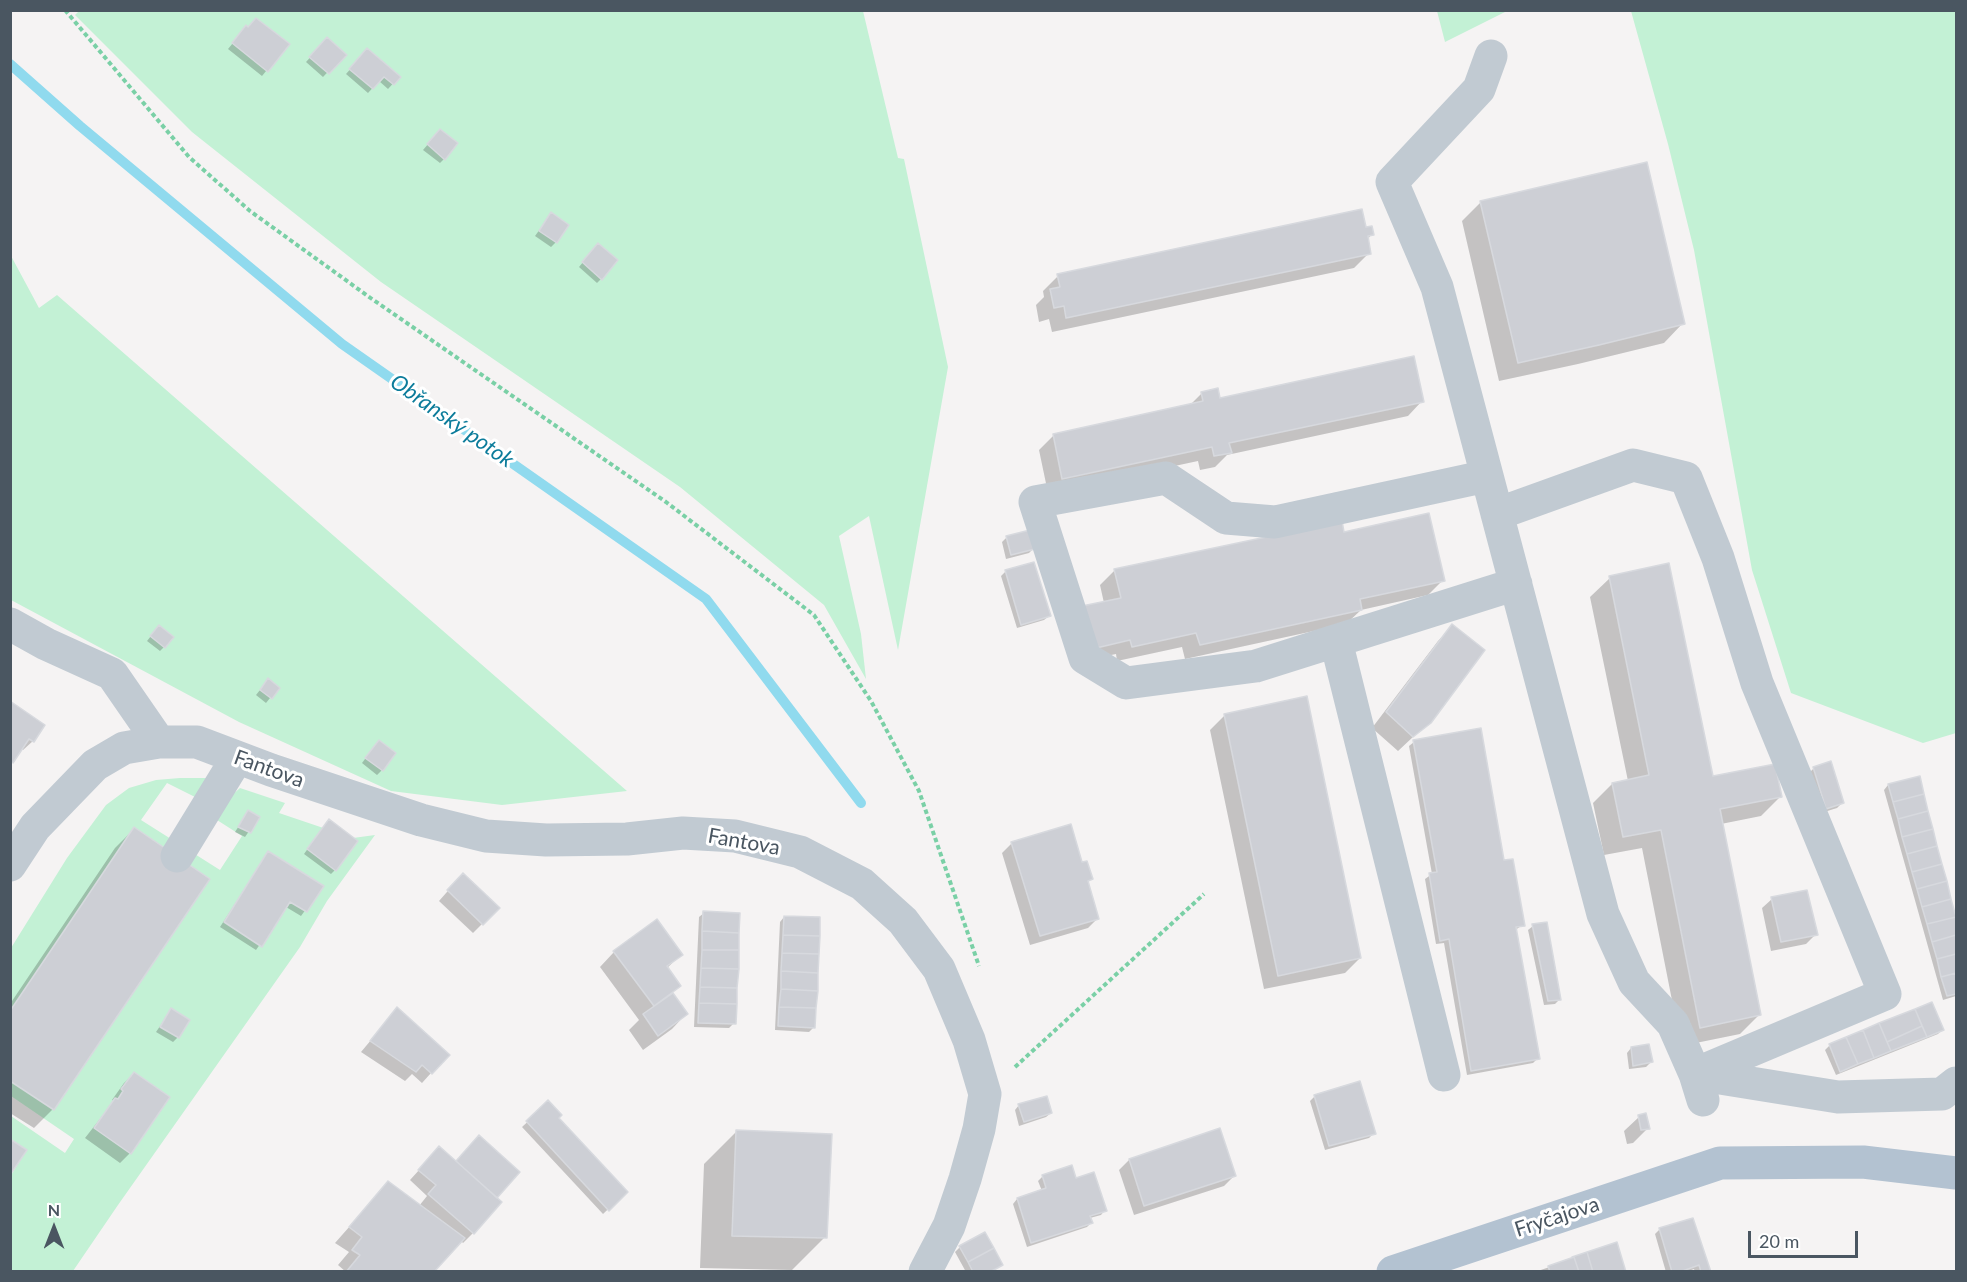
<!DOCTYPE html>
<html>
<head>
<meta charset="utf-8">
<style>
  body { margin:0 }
  #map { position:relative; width:1967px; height:1282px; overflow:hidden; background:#f5f3f3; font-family:Lato,sans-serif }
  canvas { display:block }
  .frame { position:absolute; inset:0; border:12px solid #4a5661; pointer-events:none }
  .north { position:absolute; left:24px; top:1198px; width:60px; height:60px; -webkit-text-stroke:4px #fff; paint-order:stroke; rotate:0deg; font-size:16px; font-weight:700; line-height:24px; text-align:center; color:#4a5661 }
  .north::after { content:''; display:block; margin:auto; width:21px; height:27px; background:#4a5661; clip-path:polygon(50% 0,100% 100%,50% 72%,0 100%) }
  .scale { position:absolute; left:1748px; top:1231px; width:110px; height:27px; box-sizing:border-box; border:3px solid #4a5661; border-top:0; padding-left:8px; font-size:18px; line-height:21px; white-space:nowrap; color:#4a5661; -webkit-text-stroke:4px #fff; paint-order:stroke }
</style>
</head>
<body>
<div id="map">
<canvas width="1967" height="1282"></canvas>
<div class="frame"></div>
<div class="north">N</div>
<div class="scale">20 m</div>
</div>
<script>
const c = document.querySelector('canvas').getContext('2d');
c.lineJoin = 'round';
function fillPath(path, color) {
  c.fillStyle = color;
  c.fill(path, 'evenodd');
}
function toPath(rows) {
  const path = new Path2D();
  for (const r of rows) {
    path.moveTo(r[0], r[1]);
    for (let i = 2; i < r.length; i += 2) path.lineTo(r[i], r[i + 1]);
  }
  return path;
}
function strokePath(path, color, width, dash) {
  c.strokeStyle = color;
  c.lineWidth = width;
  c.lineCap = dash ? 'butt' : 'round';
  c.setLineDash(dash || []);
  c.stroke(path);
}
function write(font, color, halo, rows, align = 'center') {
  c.font = font + ' Lato,sans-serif';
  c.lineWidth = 6;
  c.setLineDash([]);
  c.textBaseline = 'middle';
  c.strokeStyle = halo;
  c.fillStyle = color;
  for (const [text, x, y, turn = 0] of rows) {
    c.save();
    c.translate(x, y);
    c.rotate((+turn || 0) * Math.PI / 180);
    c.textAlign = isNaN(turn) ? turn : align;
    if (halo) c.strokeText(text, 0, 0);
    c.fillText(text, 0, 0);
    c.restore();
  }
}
fillPath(toPath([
  [80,10,863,11,898,158,904,159,948,367,898,650,869,516,839,536,861,634,866,679,824,605,680,487,381,282,192,132,75,15],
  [1437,11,1437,10,1507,11,1445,42],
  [1631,11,1956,11,1956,733,1923,743,1791,693,1752,570,1694,250,1668,144],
  [10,254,39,308,57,295,627,791,502,805,391,791,239,722,11,600],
  [180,778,207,778,195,797,167,783,141,820,220,870,242,836,217,820,231,796,240,788,285,803,279,813,353,838,375,835,327,901,300,947,118,1205,73,1271,11,1271,11,1175,27,1150,11,1139,11,1116,65,1153,74,1139,11,1096,11,1081,54,1110,210,879,134,828,11,1011,11,948,67,858,106,805,129,788,156,780]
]), '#c3f1d5');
fillPath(toPath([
  [242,32,288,44,262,76,228,49],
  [327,39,344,55,323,77,306,62],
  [363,55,399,77,388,89,379,81,368,93,346,74],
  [436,135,444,159,440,163,423,150],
  [1481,202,1683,323,1664,343,1578,364,1499,381,1462,221],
  [551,214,556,242,551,247,535,236],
  [1364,229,1372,234,1367,240,1369,253,1354,268,1052,332,1049,319,1039,322,1036,305,1044,297,1043,291,1058,276],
  [593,250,601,279,597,283,579,267],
  [1202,393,1219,400,1422,401,1408,416,1227,455,1215,467,1200,470,1198,461,1048,493,1039,450,1054,435,1190,405],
  [1343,533,1443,580,1428,595,1361,610,1346,624,1185,659,1182,647,1117,661,1116,654,1077,662,1104,603,1100,585,1115,570],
  [1007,537,1033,549,1029,553,1006,559,1002,542],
  [1006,571,1049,616,1044,620,1017,628,1001,576],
  [1610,578,1712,778,1780,797,1761,816,1721,824,1759,1015,1740,1034,1681,1046,1642,848,1604,855,1593,803,1612,784,1628,781,1590,597],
  [1452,626,1429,722,1398,751,1372,728,1438,641],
  [155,631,164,647,160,651,147,641],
  [268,680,278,688,266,703,256,695],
  [10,703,33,741,23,750,21,749,10,763],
  [1225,715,1360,958,1345,973,1264,989,1210,730],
  [1414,742,1503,861,1523,925,1515,930,1538,1058,1533,1063,1467,1075,1444,943,1436,944,1425,879,1432,874,1409,746],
  [374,747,382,770,377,775,362,763],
  [1814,768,1842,803,1837,808,1821,813,1809,773],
  [1919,778,1956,921,1956,996,1943,1000,1884,790,1888,785],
  [248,812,258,818,245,837,235,832],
  [324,826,335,870,331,874,304,854],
  [134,829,53,1109,34,1128,10,1113,10,1004,115,848],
  [1012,843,1081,864,1091,879,1087,883,1098,918,1088,928,1030,945,1002,853],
  [268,853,322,887,301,916,286,907,256,950,220,927],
  [454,884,498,908,473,933,439,901],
  [1772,899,1816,934,1806,944,1771,951,1762,908],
  [704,913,734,1023,729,1028,694,1027,699,917],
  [784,917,814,1027,809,1032,775,1030,780,922],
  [1533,926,1559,1000,1555,1004,1544,1005,1528,930],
  [614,952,681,955,667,968,679,986,672,993,686,1014,672,1029,643,1050,629,1030,639,1020,600,967],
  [1931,1004,1942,1030,1938,1034,1836,1075,1825,1050,1830,1045],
  [397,1009,431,1073,422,1083,412,1074,405,1081,361,1052],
  [171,1010,178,1037,173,1042,156,1032],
  [1631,1048,1651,1062,1646,1067,1629,1069,1627,1053],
  [134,1074,130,1153,120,1163,85,1138,114,1101,112,1100,124,1083],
  [1315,1096,1374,1133,1369,1138,1325,1150,1310,1101],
  [548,1103,557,1118,626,1192,603,1214,522,1127],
  [1019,1105,1051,1113,1046,1117,1019,1126,1015,1110],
  [1639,1117,1648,1128,1633,1143,1627,1144,1624,1131],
  [737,1131,825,1237,792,1270,700,1268,704,1164],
  [469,1147,496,1198,500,1202,473,1233,463,1243,461,1241,433,1272,346,1272,338,1265,349,1252,335,1243,388,1183,419,1206,427,1196,410,1180,430,1158,456,1163],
  [1129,1160,1234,1176,1224,1186,1134,1215,1119,1170],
  [1043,1176,1076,1180,1105,1210,1101,1215,1090,1218,1091,1223,1087,1227,1027,1247,1013,1204,1017,1199,1042,1191,1038,1181],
  [1692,1220,1709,1272,1695,1272,1694,1269,1686,1272,1666,1272,1655,1234,1659,1230],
  [1616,1244,1625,1272,1535,1272],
  [960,1247,1001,1264,992,1272,966,1272,955,1252]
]), '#0003');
strokePath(toPath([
  [10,64,80,126,342,344,706,599,861,803]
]), '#90daee', 10);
const building = toPath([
  [256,18,290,44,268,72,232,43,246,25,248,27,256,18],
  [327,37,347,55,329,74,309,57,327,37],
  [367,48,401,77,394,85,384,77,373,89,349,69,367,48],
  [440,129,458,143,445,160,427,144,440,129],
  [1647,162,1685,324,1599,345,1518,363,1480,201,1647,162],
  [1362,209,1366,227,1372,226,1374,235,1368,236,1371,254,1066,318,1064,306,1054,308,1050,289,1060,287,1057,274,1362,209],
  [551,212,569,225,557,243,539,231,551,212],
  [598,243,618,260,602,280,582,262,598,243],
  [1414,356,1424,402,1229,443,1232,453,1214,456,1212,447,1062,479,1053,434,1203,401,1201,392,1218,388,1220,398,1414,356],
  [1429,513,1445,581,1360,599,1362,610,1200,645,1196,633,1132,647,1130,640,1092,649,1082,606,1121,598,1114,569,1342,521,1344,532,1429,513],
  [1030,530,1035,549,1011,555,1006,536,1030,530],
  [1034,562,1051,616,1021,625,1005,570,1034,562],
  [1669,563,1713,776,1775,764,1782,797,1720,809,1761,1015,1700,1028,1661,830,1623,837,1612,783,1649,775,1609,576,1669,563],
  [1452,624,1485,650,1431,723,1413,737,1386,712,1452,624],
  [159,625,174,637,165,648,150,636,159,625],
  [268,678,280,688,272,699,260,690,268,678],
  [1307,696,1361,958,1278,976,1224,714,1307,696],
  [10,701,45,725,34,742,29,739,13,763,10,761,10,701],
  [1481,728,1504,860,1513,859,1525,926,1516,927,1540,1059,1471,1071,1449,939,1440,941,1429,873,1437,872,1413,740,1481,728],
  [379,740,396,753,383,771,365,758,379,740],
  [1831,761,1844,803,1826,809,1813,767,1831,761],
  [1920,776,1924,794,1893,802,1888,784,1920,776],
  [1924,794,1928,811,1898,819,1893,802,1924,794],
  [248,810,260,817,251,833,238,827,248,810],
  [1928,811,1933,829,1902,837,1898,819,1928,811],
  [329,819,358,841,336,871,307,849,329,819],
  [1071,824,1082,862,1087,861,1093,879,1088,881,1099,919,1040,936,1011,842,1071,824],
  [134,827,210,879,54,1110,10,1081,10,1011,134,827],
  [1933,829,1937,846,1907,854,1902,837,1933,829],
  [1937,846,1942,864,1912,872,1907,854,1937,846],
  [268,851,324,886,307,912,290,902,262,947,224,922,268,851],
  [1942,864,1947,881,1917,889,1912,872,1942,864],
  [463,873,500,908,483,925,447,890,463,873],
  [1947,881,1951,899,1922,907,1917,889,1947,881],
  [1807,890,1818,935,1781,942,1771,897,1807,890],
  [1951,899,1956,917,1927,924,1922,907,1951,899],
  [703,911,740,913,739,933,702,931,703,911],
  [784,916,820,917,820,936,783,935,784,916],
  [1956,917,1956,935,1932,942,1927,924,1956,917],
  [657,919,683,955,667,966,681,986,654,1006,613,951,657,919],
  [1547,922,1561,1000,1548,1001,1532,924,1547,922],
  [702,931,739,933,739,950,702,950,702,931],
  [783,935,820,936,819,954,782,953,783,935],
  [1956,935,1956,954,1937,959,1932,942,1956,935],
  [702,950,739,950,739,969,701,968,702,950],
  [782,953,819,954,818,973,781,971,782,953],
  [1956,954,1956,973,1941,977,1937,959,1956,954],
  [701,968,739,969,737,988,700,987,701,968],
  [781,971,818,973,818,991,781,989,781,971],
  [1956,973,1956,994,1947,996,1941,977,1956,973],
  [700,987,737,988,737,1004,699,1003,700,987],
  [781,989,818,991,816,1008,779,1007,781,989],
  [673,993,688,1014,658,1036,643,1014,673,993],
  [1932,1002,1944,1030,1927,1037,1915,1009,1932,1002],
  [699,1003,737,1004,736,1024,698,1023,699,1003],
  [397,1007,450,1055,432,1074,422,1065,416,1072,370,1041,397,1007],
  [779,1007,816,1008,815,1028,778,1026,779,1007],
  [171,1008,190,1020,179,1038,160,1027,171,1008],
  [1915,1009,1922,1026,1887,1042,1879,1023,1915,1009],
  [1879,1023,1891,1051,1874,1058,1863,1030,1879,1023],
  [1922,1026,1927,1037,1891,1051,1887,1042,1922,1026],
  [1863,1030,1874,1058,1858,1064,1846,1037,1863,1030],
  [1846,1037,1858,1064,1840,1072,1829,1044,1846,1037],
  [1649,1044,1653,1062,1633,1066,1631,1047,1649,1044],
  [134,1072,170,1097,131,1154,94,1128,115,1098,118,1099,123,1091,121,1089,134,1072],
  [1360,1081,1376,1134,1329,1146,1314,1095,1360,1081],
  [1047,1096,1052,1113,1024,1122,1018,1104,1047,1096],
  [548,1100,562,1115,559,1118,628,1192,609,1211,526,1121,548,1100],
  [1646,1113,1650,1129,1641,1130,1638,1115,1646,1113],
  [1220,1128,1236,1176,1144,1206,1129,1159,1220,1128],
  [736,1130,832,1134,827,1238,732,1236,736,1130],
  [479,1135,520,1172,497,1198,456,1161,479,1135],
  [10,1139,27,1150,10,1175,10,1139],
  [439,1146,502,1202,474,1234,428,1194,436,1185,418,1170,439,1146],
  [1072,1165,1076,1178,1094,1172,1107,1211,1090,1216,1093,1223,1031,1243,1017,1198,1046,1188,1042,1175,1072,1165],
  [388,1181,465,1238,434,1272,346,1272,360,1255,352,1250,362,1237,349,1227,388,1181],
  [1693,1218,1711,1272,1701,1272,1699,1265,1680,1272,1672,1272,1659,1228,1693,1218],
  [985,1232,994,1248,968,1262,959,1246,985,1232],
  [1617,1242,1626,1272,1593,1272,1587,1252,1617,1242],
  [994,1248,1003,1265,990,1272,973,1272,968,1262,994,1248],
  [1587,1252,1593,1272,1579,1272,1574,1257,1572,1257,1587,1252],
  [1574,1257,1579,1272,1550,1272,1548,1266,1574,1257]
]);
fillPath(building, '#cdcfd5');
strokePath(building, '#d7d9de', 1.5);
strokePath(toPath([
  [65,10,189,157,250,211,372,299,666,502,814,615,871,701,919,791,979,966],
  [1015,1067,1204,894]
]), '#7ad0a6', 4, [4.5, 3]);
strokePath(toPath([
  [1491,56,1479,89,1392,182,1437,287,1603,914,1634,982,1673,1024,1695,1074,1703,1100],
  [1487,476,1275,522,1226,518,1166,478,1035,502,1085,658,1126,683,1256,666,1516,584],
  [1497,514,1633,465,1686,478,1718,558,1757,683,1885,994,1695,1074,1838,1097,1942,1094,1956,1083],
  [10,624,46,644,112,674,159,742],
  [1336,641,1444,1075],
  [177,856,237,758],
  [10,865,35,827,95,765,124,748,159,742,197,742,271,770,421,820,486,836,546,840,627,839,683,833,735,836,800,852,862,884,903,921,939,969,969,1040,985,1094,979,1129,965,1179,949,1226,925,1272]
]), '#c1cad2', 33);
strokePath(toPath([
  [1393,1272,1720,1163,1863,1162,1956,1173]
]), '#b3c2d1', 33);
write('21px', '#4a5661', '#fff', [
  ["Fantova",269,769,20],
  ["Fantova",744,842,10],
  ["Fryčajova",1557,1217,-18]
]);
write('italic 22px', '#0c7c9b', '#fff', [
  ["Obřanský potok",452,421,35]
]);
</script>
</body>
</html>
